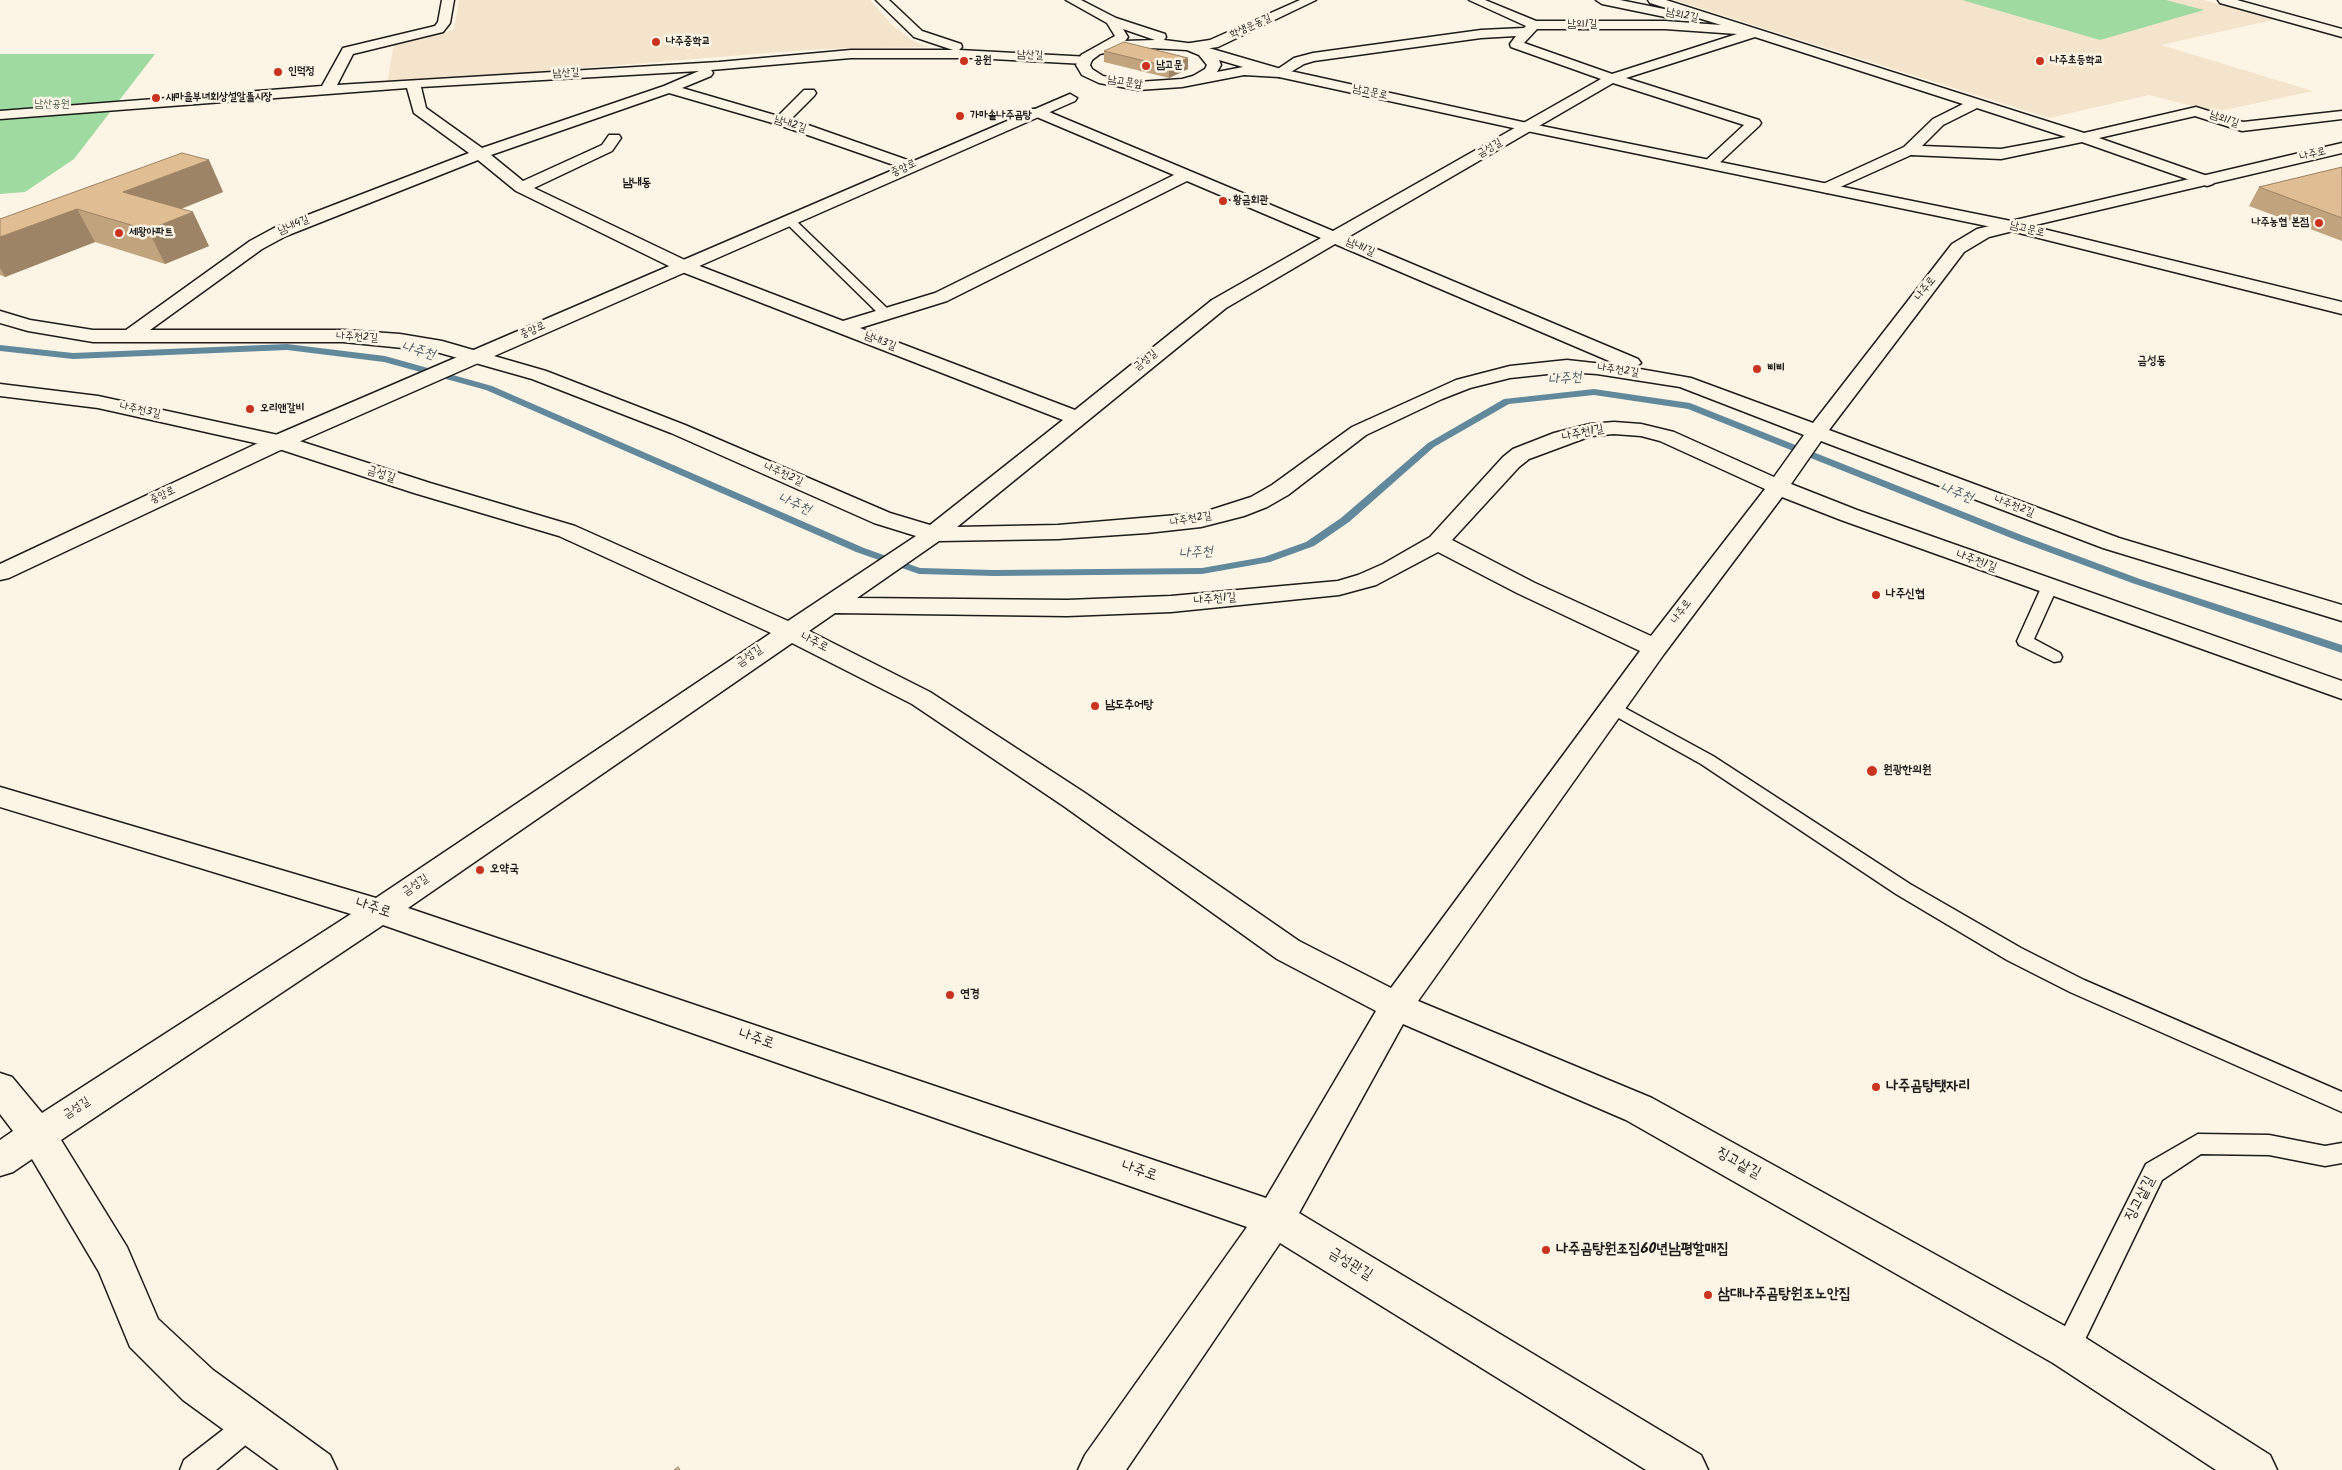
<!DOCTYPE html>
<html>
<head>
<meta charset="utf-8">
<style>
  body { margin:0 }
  canvas { display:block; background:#fcf5e5 }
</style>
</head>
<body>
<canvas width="2342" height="1470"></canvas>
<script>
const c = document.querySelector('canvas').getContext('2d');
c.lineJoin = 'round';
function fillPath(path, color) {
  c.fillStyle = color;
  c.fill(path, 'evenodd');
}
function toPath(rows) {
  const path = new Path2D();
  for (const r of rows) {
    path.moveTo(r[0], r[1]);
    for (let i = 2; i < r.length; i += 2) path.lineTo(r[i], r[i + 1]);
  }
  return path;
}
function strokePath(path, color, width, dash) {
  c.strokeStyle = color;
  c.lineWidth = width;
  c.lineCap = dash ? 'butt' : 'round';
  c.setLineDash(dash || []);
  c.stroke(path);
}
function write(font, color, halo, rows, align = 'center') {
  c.font = font + ' Kalam,"Poor Story",sans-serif';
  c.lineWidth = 5;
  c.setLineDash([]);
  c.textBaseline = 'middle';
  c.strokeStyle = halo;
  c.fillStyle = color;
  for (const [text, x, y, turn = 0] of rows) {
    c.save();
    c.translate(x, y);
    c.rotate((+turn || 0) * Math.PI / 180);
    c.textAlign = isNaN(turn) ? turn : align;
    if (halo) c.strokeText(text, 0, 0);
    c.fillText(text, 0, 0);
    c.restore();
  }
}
fillPath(toPath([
  [459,0,870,0,892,25,913,41,929,47,824,49,755,54,387,84,394,42,454,30],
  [1674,0,2203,0,2277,19,2161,45,2313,91,2215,112,2149,95,2049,118]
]), '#f4e4cc');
fillPath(toPath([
  [1962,0,2166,0,2204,10,2100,40],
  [0,54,155,54,74,159,25,192,0,194]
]), '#9fdaa0');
fillPath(toPath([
  [287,344,385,356,492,386,864,548,920,568,994,570,1202,568,1264,557,1306,542,1341,518,1428,443,1504,399,1594,389,1690,403,2024,536,2140,579,2342,645,2342,653,2132,583,2016,540,1688,409,1594,395,1509,404,1434,447,1349,522,1314,546,1270,562,1202,574,994,576,919,574,856,552,486,390,384,362,287,350,73,359,0,351,0,345,73,353,287,344]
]), '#62889c');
const lane = toPath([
  [789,217,793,218,890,311,892,314,890,317,882,317,785,222,785,218,789,217],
  [2049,583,2054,585,2057,588,2034,639,2060,653,2062,657,2060,661,2054,662,2019,645,2017,641,2041,588,2044,585,2049,583],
  [1612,701,1713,756,1910,884,2021,948,2084,980,2342,1092,2342,1112,2070,992,2007,960,1896,894,1701,764,1606,711,1603,707,1606,703,1612,701],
  [2198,1134,2269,1135,2325,1146,2342,1143,2342,1163,2325,1166,2269,1155,2201,1154,2162,1180,2076,1358,2067,1362,2058,1358,2054,1349,2058,1340,2146,1164,2198,1134],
  [251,1411,260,1415,264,1424,260,1433,216,1470,180,1470,184,1460,242,1415,251,1411]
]);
const street = toPath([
  [442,0,454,0,450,23,443,32,353,54,337,85,719,62,851,50,953,50,914,37,876,0,889,0,922,31,961,44,962,47,959,50,1090,57,1092,60,1090,63,1085,64,974,58,851,58,711,70,713,73,711,76,682,88,778,116,804,90,814,90,816,93,814,96,791,119,916,163,919,166,916,169,911,171,776,124,669,93,491,155,523,181,602,145,609,135,619,135,621,138,612,151,534,188,689,262,843,321,935,293,1174,175,1032,115,1030,112,1032,109,1042,109,1333,231,1601,79,1511,47,1510,44,1516,36,1481,38,1314,61,1304,64,1284,76,1279,77,1272,73,1294,58,1313,53,1481,30,1524,28,1526,26,1469,0,1485,0,1536,21,1665,21,1721,25,1650,3,1648,0,1666,0,2084,133,2196,107,2243,122,2342,111,2342,119,2242,131,2195,116,2099,138,2213,178,2215,181,2213,184,2207,186,2082,142,2001,159,1911,155,1827,193,1821,191,1819,188,1821,185,1904,147,1933,119,1963,104,1755,37,1626,78,1759,120,1761,123,1759,126,1715,167,1705,167,1702,164,1744,125,1613,83,1348,237,1638,359,1641,363,1634,368,1691,378,1813,423,1952,244,1977,229,2011,221,2017,222,2019,226,2017,230,1989,237,1964,252,1829,430,2119,538,2342,605,2342,621,2103,548,1821,441,1791,484,1857,510,2342,681,2342,699,1841,520,1782,497,1664,654,1418,1001,1652,1098,2081,1335,2270,1455,2277,1470,2216,1470,2053,1363,1626,1120,1403,1024,1299,1213,1701,1455,1708,1470,1646,1470,1280,1243,1126,1470,1078,1470,1085,1455,1247,1227,383,925,61,1140,127,1247,158,1319,213,1370,330,1455,337,1470,279,1470,183,1400,130,1347,99,1272,32,1159,13,1172,0,1176,0,1140,13,1131,0,1114,0,1073,12,1077,42,1113,351,914,0,807,0,787,376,898,771,633,559,536,414,493,273,447,98,408,0,396,0,384,98,396,287,437,430,483,575,526,788,621,916,536,874,523,671,433,532,379,433,351,343,342,93,342,28,331,0,323,0,311,30,320,93,330,126,330,250,241,274,228,469,153,414,113,407,88,0,119,0,111,322,86,343,48,435,26,438,22,442,0],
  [1537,29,1665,29,1737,34,1612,74,1524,43,1537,29],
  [699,71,664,86,482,148,426,108,421,87,699,71],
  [1977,108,2066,137,2001,149,1922,146,1943,125,1977,108],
  [478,160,516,191,677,270,1063,420,930,525,890,513,685,425,546,371,442,341,400,334,343,330,150,330,262,249,286,236,478,160],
  [1187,181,1321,238,1212,300,1075,410,860,328,947,301,1187,181],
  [1335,244,1621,366,1567,360,1510,366,1456,380,1352,427,1272,485,1251,497,1201,513,1058,525,957,527,1226,308,1335,244],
  [1567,372,1597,374,1680,387,1804,435,1774,477,1674,432,1641,424,1614,422,1590,424,1554,433,1513,449,1503,457,1430,537,1383,564,1358,575,1338,581,1171,596,1067,600,857,598,939,541,1058,539,1147,533,1201,527,1244,516,1267,507,1288,495,1366,435,1442,399,1470,388,1510,378,1567,372],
  [1614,434,1641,436,1660,441,1765,489,1651,636,1535,583,1452,540,1519,467,1529,459,1591,436,1614,434],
  [1438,552,1517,593,1640,651,1391,988,1299,941,1085,793,930,692,809,631,835,613,1067,616,1171,612,1339,595,1376,585,1438,552],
  [792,643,912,704,1065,807,1277,959,1376,1011,1266,1198,408,908,792,643],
  [1300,0,1316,0,1218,47,1190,51,1184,47,1190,43,1210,40,1300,0],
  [1596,0,1620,0,1669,10,1671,13,1665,17,1602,4,1596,0],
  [2218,0,2237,0,2342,29,2342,37,2220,3,2218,0]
]);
const secondary = toPath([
  [1066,0,1081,0,1116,18,1165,34,1166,37,1164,40,1195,44,1281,69,1527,123,2011,221,2342,143,2342,153,2031,226,2342,302,2342,314,2011,231,1527,131,1279,77,1244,75,1182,87,1138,90,1099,83,1082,75,1076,65,1081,55,1115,36,1107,23,1066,0],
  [1123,29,1155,40,1125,41,1128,37,1123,29],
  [1132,47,1187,50,1199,55,1207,65,1205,69,1193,76,1182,79,1138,82,1103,76,1092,69,1090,65,1092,60,1100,54,1132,47],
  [1219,60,1243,67,1217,72,1221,65,1219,60],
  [1070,94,1077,98,1075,101,287,447,9,578,0,580,0,564,271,437,1070,94]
]);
strokePath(lane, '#1c1c1c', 3);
strokePath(street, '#1c1c1c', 3);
strokePath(secondary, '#1c1c1c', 3);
fillPath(lane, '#fcf5e5');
fillPath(street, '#fcf5e5');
fillPath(secondary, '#fcf5e5');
fillPath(toPath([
  [1104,51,1188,58,1188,69,1169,78,1104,62],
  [209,160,223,192,181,209,209,246,165,264,95,242,5,277,0,275,0,219],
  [2342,167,2342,241,2249,206,2259,187]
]), '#c1a37e');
fillPath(toPath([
  [1188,58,1188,69,1169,78,1169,67],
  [209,160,223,192,140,225,123,192],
  [77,209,95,242,5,277,0,268,0,237],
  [193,212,209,246,165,264,148,230]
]), '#9d8466');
const building = toPath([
  [1124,42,1188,58,1169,67,1104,51,1124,42],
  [182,153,209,160,123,192,193,212,148,230,77,209,0,237,0,219,182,153],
  [2342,167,2342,218,2259,187,2342,167],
  [678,1467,680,1470,674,1470,678,1467]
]);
fillPath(building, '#e0bd92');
strokePath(building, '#9d8466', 1);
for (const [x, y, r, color] of [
  [656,42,5,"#c8321e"],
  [964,61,5,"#c8321e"],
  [2040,61,5,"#c8321e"],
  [1146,66,5,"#c8321e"],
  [278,72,5,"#c8321e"],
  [156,98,5,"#c8321e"],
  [960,116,5,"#c8321e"],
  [1223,201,5,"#c8321e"],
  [2319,223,5,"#c8321e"],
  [119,233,5,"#c8321e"],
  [1757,369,5,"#c8321e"],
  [250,409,5,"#c8321e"],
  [1876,595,5,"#c8321e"],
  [1095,706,5,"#c8321e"],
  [1872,771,6,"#c8321e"],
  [480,870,5,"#c8321e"],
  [950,995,5,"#c8321e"],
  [1876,1087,5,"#c8321e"],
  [1546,1250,5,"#c8321e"],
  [1708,1295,5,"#c8321e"]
]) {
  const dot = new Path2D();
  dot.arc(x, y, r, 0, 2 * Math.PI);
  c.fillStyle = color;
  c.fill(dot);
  strokePath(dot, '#fcf5e5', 2);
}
write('11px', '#1c1c1c', '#fcf5e5', [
  ["남외2길",1682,16,12],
  ["남외1길",1582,25],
  ["학생운동길",1251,27,-24],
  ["남산길",1030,56,2],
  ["남산길",566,74,-3],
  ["남고문앞",1125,83,8],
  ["남고문로",1370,93,12],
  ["남외1길",2224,120,19],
  ["남내2길",790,125,18],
  ["금성길",1490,149,-30],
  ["나주로",2313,155,-14],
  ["중앙로",904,169,-24],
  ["남내4길",294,226,-24],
  ["남고문로",2027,230,14],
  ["남내1길",1360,248,23],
  ["나주로",1926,289,-52],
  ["중앙로",533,331,-23],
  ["나주천2길",357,338,3],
  ["남내3길",880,342,21],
  ["금성길",1146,361,-39],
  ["나주천2길",1618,371,8],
  ["나주천3길",140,411,12],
  ["나주천2길",783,475,24],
  ["중앙로",163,496,-25],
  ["나주천2길",2014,507,21],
  ["나주천2길",1191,520,-10],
  ["나주로",1682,612,-53]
]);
write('bold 11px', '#1c1c1c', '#fcf5e5', [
  ["나주중학교",666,42],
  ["공원",974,61],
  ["나주초등학교",2050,61],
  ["남고문",1156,66],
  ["인덕정",288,72],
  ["새마을부녀회상설알뜰시장",166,98],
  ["가마솥나주곰탕",970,116],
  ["황금회관",1233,201],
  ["나주농협 본점",2309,223,"right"],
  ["세왕아파트",129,233],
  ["삐삐",1767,369],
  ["오리앤갈비",260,409]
], 'left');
write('11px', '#435544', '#fcf5e5', [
  ["남산공원",52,105]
]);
write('bold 12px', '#1c1c1c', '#fcf5e5', [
  ["남내동",637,184],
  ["금성동",2152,362]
]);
write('12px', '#1c1c1c', '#fcf5e5', [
  ["나주천1길",1583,434,-12],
  ["금성길",381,475,18],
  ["나주천1길",1976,562,20],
  ["나주천1길",1215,600,-5],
  ["나주로",814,643,27],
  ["금성길",750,657,-34],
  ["금성길",416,886,-34],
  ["금성길",77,1109,-33]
]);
write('bold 12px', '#1c1c1c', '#fcf5e5', [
  ["나주신협",1886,595],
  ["남도추어탕",1105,706],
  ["원광한의원",1883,771],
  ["오약국",490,870],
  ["연경",960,995]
], 'left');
write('italic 14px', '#455b67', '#fcf5e5', [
  ["나주천",418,352,16],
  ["나주천",1565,380,-6],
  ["나주천",1956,494,21],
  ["나주천",794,505,24],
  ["나주천",1196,554,-4]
]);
write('15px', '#1c1c1c', '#fcf5e5', [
  ["나주로",373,909,18],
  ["나주로",756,1040,19],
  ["징고샅길",1738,1164,29],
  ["나주로",1139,1172,19],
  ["징고샅길",2141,1199,-63],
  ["금성관길",1350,1265,31]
]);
write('bold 15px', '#1c1c1c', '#fcf5e5', [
  ["나주곰탕탯자리",1886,1087],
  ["나주곰탕원조집60년남평할매집",1556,1250],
  ["삼대나주곰탕원조노안집",1718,1295]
], 'left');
</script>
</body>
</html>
